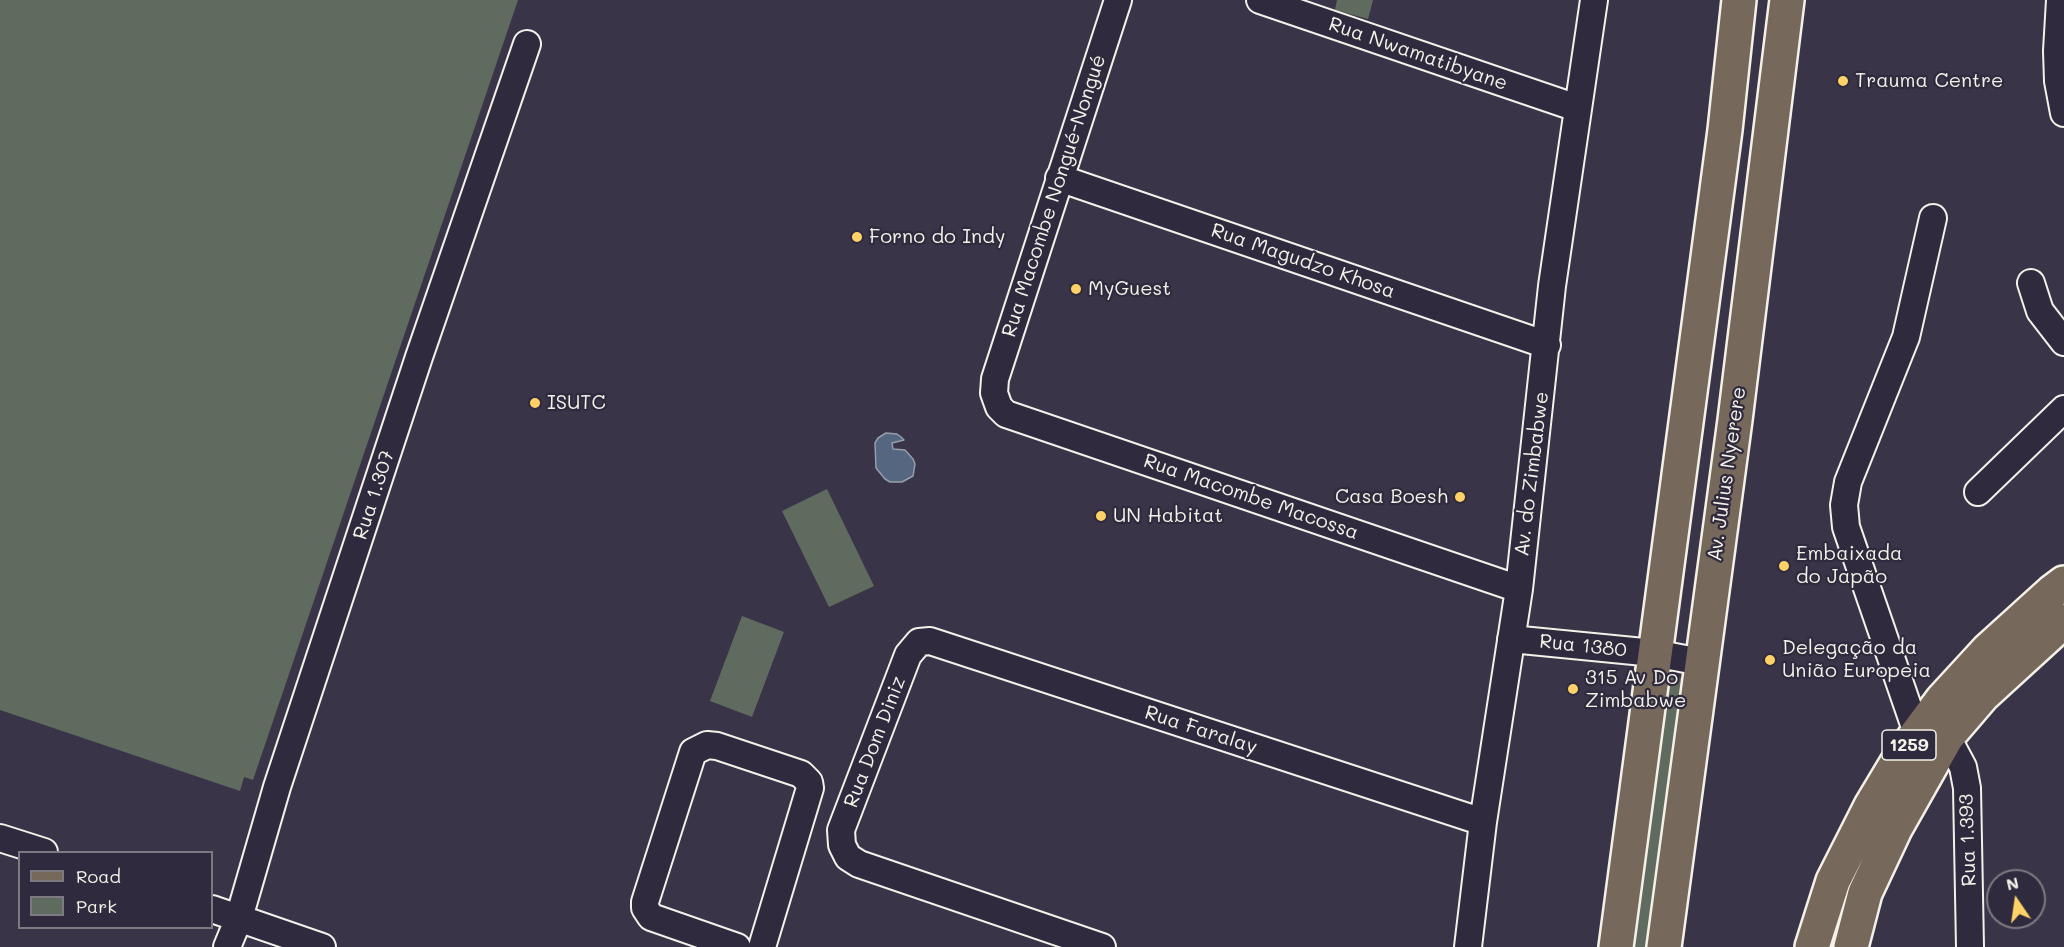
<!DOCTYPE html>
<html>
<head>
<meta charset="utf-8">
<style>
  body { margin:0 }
  #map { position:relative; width:2064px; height:947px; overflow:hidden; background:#3a3449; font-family:Mali,sans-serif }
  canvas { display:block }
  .legend { position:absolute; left:18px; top:851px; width:195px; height:78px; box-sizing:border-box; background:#2f2a3d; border:2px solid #7e7a81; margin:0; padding:8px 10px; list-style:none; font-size:18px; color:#f4f1e8 }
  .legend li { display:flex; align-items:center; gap:12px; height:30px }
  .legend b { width:30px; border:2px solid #7e7a81 }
  .north { position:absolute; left:1986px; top:869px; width:60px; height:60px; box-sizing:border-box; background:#2f2a3d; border:2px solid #7e7a81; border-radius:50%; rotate:347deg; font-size:16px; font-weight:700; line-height:24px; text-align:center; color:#f4f1e8 }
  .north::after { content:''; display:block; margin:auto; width:21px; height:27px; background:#ffd166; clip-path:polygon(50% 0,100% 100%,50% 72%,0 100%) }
</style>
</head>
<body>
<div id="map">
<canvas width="2064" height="947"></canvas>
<ul class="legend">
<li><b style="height:8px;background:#76695c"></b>Road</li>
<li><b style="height:16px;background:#606b5f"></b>Park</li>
</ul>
<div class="north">N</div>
</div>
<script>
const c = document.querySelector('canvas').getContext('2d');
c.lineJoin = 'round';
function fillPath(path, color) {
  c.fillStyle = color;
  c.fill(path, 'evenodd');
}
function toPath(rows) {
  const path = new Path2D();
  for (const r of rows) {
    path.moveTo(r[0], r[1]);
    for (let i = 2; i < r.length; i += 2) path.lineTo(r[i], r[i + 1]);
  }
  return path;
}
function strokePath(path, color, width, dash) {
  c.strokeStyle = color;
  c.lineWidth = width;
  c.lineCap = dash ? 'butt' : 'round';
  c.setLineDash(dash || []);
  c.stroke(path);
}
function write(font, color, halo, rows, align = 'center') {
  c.font = font + ' Mali,sans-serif';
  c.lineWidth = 4.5;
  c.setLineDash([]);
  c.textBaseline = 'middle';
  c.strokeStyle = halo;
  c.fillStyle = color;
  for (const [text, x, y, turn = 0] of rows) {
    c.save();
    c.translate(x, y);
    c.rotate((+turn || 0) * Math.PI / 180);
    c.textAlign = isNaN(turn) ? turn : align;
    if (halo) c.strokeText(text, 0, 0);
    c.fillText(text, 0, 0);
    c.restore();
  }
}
fillPath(toPath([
  [0,0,518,0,253,780,244,777,240,791,0,710],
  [1337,0,1373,0,1368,19,1335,10],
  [827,489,874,586,829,607,782,511],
  [742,616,784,632,752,717,710,701],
  [1669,675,1682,678,1684,682,1650,947,1627,947,1660,681]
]), '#606b5f');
const water = toPath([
  [886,433,897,434,901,437,904,440,892,443,893,449,905,450,913,459,915,464,913,476,902,482,890,482,885,479,876,468,875,443,878,438,886,433]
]);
fillPath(water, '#556680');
strokePath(water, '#959eaa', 1.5);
const minor = toPath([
  [1118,0,995,379,994,393,999,407,1006,414,1519,589],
  [1260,0,1577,108],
  [2060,0,2057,51,2058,81,2064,113],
  [1059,178,1547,345],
  [2031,283,2040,311,2064,342],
  [1978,492,2064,409],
  [1511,639,1654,653,1701,662],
  [1917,733,1846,527,1844,505,1848,482,1906,337,1933,218],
  [1947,737,1963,767,1967,788,1970,947],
  [0,838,44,852],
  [212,909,322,947],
  [227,947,239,918,277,787,419,357,527,44],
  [737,947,651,917,645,908,645,902,693,752,707,745,717,746,801,774,809,782,810,788,762,947],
  [1102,947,859,864,848,857,842,845,841,830,908,655,919,642,930,641,1483,822],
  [1468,947,1483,822,1519,589,1552,286,1594,0]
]);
const major = toPath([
  [1616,947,1725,130,1739,0],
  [1664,947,1735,420,1787,0],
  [1812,947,1833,881,1871,806,1904,751,1942,700,1988,650,2052,592,2064,583],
  [1851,947,1865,893,1895,829,1947,737,1983,695,2064,621]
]);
strokePath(minor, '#f4f1e8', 30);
strokePath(major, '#f4f1e8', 38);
strokePath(minor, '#2f2a3d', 26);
strokePath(major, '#76695c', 33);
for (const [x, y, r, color] of [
  [1843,81,6,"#ffd166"],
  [857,237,6,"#ffd166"],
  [1076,289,6,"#ffd166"],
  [535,403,6,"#ffd166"],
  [1460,497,6,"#ffd166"],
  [1101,516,6,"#ffd166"],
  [1784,566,6,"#ffd166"],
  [1770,660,6,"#ffd166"],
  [1573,689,6,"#ffd166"]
]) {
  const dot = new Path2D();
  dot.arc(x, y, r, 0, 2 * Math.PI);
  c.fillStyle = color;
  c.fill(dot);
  strokePath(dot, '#2f2a3d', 2);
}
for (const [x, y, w] of [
  [1909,745,54]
]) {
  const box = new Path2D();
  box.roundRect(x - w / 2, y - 15, w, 30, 4.5);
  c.fillStyle = '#2f2a3d';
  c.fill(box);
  strokePath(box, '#f4f1e8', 1.5);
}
write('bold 18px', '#f4f1e8', null, [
  ["1259",1909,745]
]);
write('20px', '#f4f1e8', '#2f2a3d', [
  ["Rua Nwamatibyane",1418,54,19],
  ["Rua Macombe Nongué-Nongué",1054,196,-72],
  ["Rua Magudzo Khosa",1303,261,19],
  ["Av. do Zimbabwe",1532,474,-83],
  ["Av. Julius Nyerere",1727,474,-82],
  ["Rua 1.307",374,495,-72],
  ["Rua Macombe Macossa",1251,497,19],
  ["Rua 1380",1583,646,6],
  ["Rua Faralay",1201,730,18],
  ["Rua Dom Diniz",875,742,-69],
  ["Rua 1.393",1968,840,-92]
]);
write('20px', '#f4f1e8', '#2f2a3d', [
  ["Trauma Centre",1855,81],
  ["Forno do Indy",869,237],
  ["MyGuest",1088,289],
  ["ISUTC",547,403],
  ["Casa Boesh",1448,497,"right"],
  ["UN Habitat",1113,516],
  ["Embaixada",1796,554],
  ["do Japão",1796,577],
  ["Delegação da",1782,648],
  ["União Europeia",1782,671],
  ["315 Av Do",1585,678],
  ["Zimbabwe",1585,701]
], 'left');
</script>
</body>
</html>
